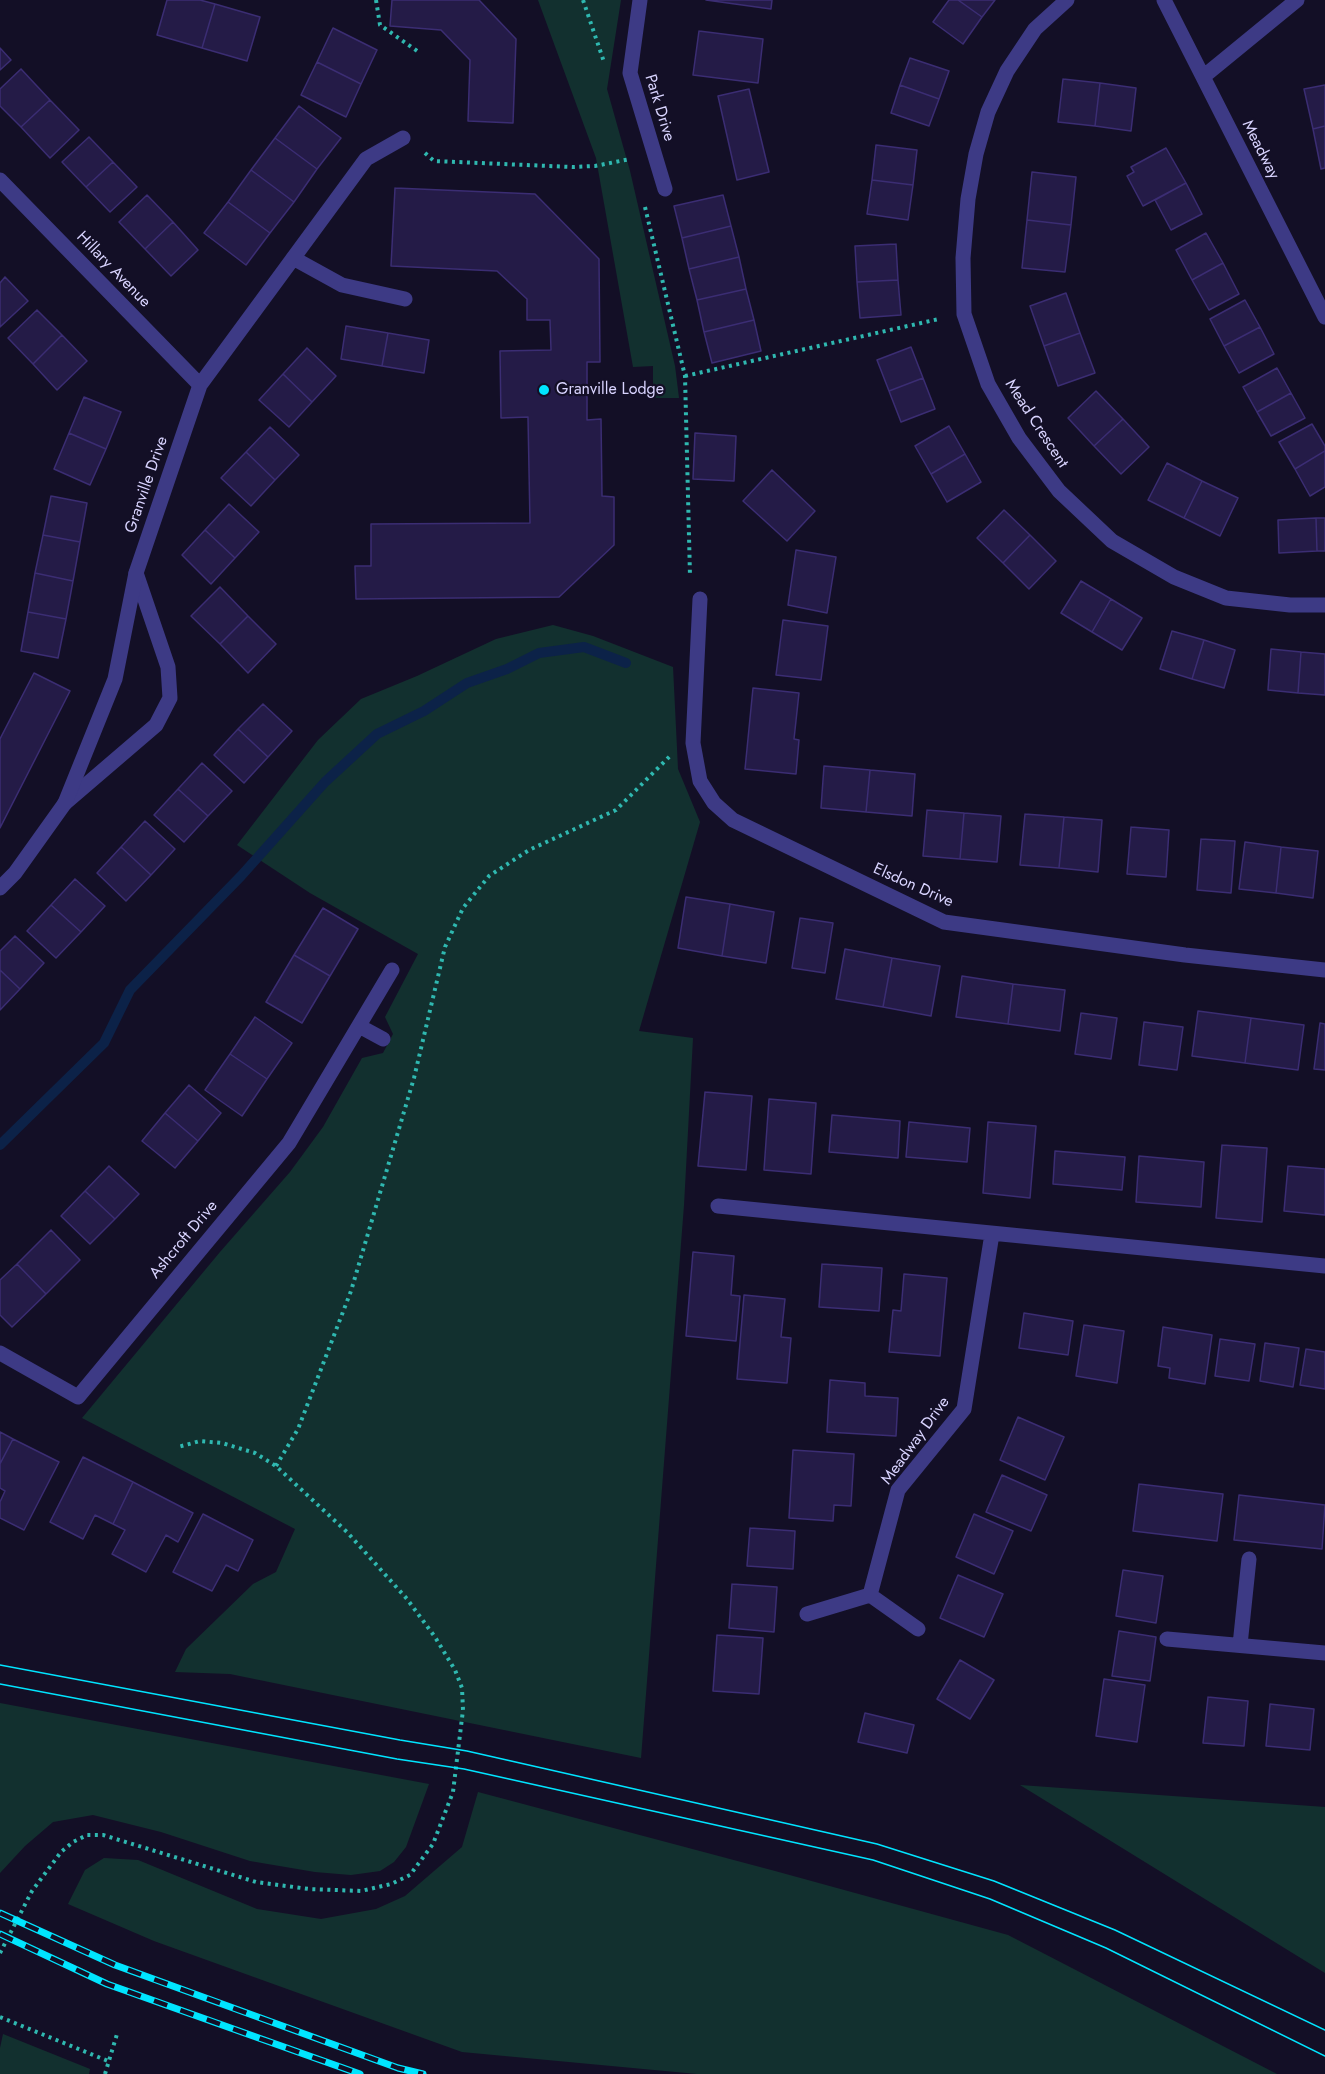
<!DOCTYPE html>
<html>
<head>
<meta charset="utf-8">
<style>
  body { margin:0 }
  canvas { display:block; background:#130f26 }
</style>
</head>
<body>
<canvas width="1325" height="2074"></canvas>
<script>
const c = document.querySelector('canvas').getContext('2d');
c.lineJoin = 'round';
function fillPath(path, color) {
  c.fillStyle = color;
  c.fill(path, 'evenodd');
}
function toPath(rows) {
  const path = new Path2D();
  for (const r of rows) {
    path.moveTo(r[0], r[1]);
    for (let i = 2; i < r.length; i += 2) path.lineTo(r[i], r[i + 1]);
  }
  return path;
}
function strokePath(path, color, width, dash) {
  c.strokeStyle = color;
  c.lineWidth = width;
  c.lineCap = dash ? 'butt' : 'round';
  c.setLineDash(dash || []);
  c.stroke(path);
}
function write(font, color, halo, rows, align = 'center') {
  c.font = font + ' Jost,sans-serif';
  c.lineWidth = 4.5;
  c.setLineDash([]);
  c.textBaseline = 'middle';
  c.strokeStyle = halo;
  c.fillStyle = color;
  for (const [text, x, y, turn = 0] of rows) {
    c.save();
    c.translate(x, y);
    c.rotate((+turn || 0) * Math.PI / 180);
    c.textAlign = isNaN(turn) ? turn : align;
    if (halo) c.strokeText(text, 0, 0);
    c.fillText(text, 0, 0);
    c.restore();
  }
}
fillPath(toPath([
  [538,0,621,0,607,89,630,171,675,366,679,398,653,398,653,366,633,367,596,158],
  [553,625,593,636,673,667,678,769,700,822,639,1031,693,1038,684,1205,641,1758,230,1674,175,1672,186,1649,253,1584,276,1572,295,1529,82,1418,220,1252,290,1172,323,1127,362,1058,383,1053,393,1034,385,1017,418,954,310,893,237,845,318,740,361,699,417,676,496,639],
  [0,1703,397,1778,429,1784,406,1847,394,1862,380,1871,351,1875,315,1872,250,1861,161,1832,93,1815,53,1822,25,1846,0,1873],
  [1020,1785,1325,1807,1325,1973],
  [478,1792,775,1871,1008,1935,1277,2074,697,2074,462,2052,154,1941,68,1904,85,1870,104,1858,138,1860,257,1909,321,1919,376,1909,405,1896,462,1847],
  [3,2034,90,2069,89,2074,0,2074,0,2048]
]), '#12302f');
strokePath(toPath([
  [0,1145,104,1043,130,990,241,876,325,782,377,734,424,711,467,683,507,669,539,653,584,647,626,663]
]), '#0c2248', 10);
const building = toPath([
  [167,0,200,0,215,4,202,48,157,35,167,0],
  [392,0,479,0,516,39,513,123,468,121,470,60,441,30,390,26,392,0],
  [706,0,772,0,771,9,706,0],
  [949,0,958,0,982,17,963,44,933,22,949,0],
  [958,0,995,0,982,17,958,0],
  [215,4,260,17,247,61,202,48,215,4],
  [333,28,377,50,361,84,317,62,333,28],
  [699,31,763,39,758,83,693,75,699,31],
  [0,48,11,60,0,70,0,48],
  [910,58,949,71,939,99,900,85,910,58],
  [317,62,361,84,346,117,301,95,317,62],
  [21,69,50,100,21,127,0,106,0,89,21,69],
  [1063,79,1100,83,1095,126,1058,122,1063,79],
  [1100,83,1136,88,1131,131,1095,126,1100,83],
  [900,85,939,99,929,126,891,113,900,85],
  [1325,85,1325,126,1313,129,1304,89,1325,85],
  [749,89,769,172,737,180,718,96,749,89],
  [50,100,79,130,50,158,21,127,50,100],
  [299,106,341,138,317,169,275,138,299,106],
  [1325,126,1325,168,1321,169,1313,129,1325,126],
  [89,137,113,162,86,187,62,162,89,137],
  [275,138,317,169,294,202,251,170,275,138],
  [876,145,917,150,913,185,872,180,876,145],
  [1166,148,1186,183,1143,206,1127,176,1134,172,1131,167,1166,148],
  [113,162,137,187,110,212,86,187,113,162],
  [251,170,294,202,270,233,228,202,251,170],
  [1032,172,1076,177,1071,225,1027,220,1032,172],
  [872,180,913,185,908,220,867,214,872,180],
  [1186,183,1202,214,1171,230,1155,200,1186,183],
  [395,188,535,194,599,259,600,362,587,362,587,420,601,419,602,496,614,497,614,545,559,597,356,599,355,566,371,566,371,524,530,523,528,417,501,418,500,351,551,350,550,320,527,320,527,299,497,271,391,266,395,188],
  [147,195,173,222,145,249,119,222,147,195],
  [723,195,731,226,682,238,674,206,723,195],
  [228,202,270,233,246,265,204,233,228,202],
  [1027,220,1071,225,1065,272,1022,268,1027,220],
  [173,222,198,250,171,276,145,249,173,222],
  [731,226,739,257,689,269,682,238,731,226],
  [1206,233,1223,263,1192,280,1176,250,1206,233],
  [896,244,898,280,857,282,855,246,896,244],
  [739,257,746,289,697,300,689,269,739,257],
  [1223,263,1239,294,1209,310,1192,280,1223,263],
  [5,277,28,301,0,327,0,283,5,277],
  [898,280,901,315,860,318,857,282,898,280],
  [746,289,754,320,704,332,697,300,746,289],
  [1066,293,1080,333,1044,346,1030,306,1066,293],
  [1245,300,1260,327,1224,346,1210,319,1245,300],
  [37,310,62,335,33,364,8,338,37,310],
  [754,320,761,351,712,363,704,332,754,320],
  [346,326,388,333,382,366,341,359,346,326],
  [1260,327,1274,354,1239,373,1224,346,1260,327],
  [388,333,429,340,424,373,382,366,388,333],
  [1080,333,1095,373,1058,386,1044,346,1080,333],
  [62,335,87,361,57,390,33,364,62,335],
  [911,347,923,378,889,391,877,360,911,347],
  [307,348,336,376,312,402,283,374,307,348],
  [1277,368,1291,393,1257,412,1243,387,1277,368],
  [283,374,312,402,289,427,259,400,283,374],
  [923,378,935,409,901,422,889,391,923,378],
  [1096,391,1123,419,1094,446,1068,418,1096,391],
  [1291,393,1305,418,1271,436,1257,412,1291,393],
  [84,397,121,412,106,449,69,433,84,397],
  [1123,419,1149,447,1121,474,1094,446,1123,419],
  [1312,424,1325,446,1325,451,1295,469,1279,442,1312,424],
  [949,426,965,454,931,474,915,446,949,426],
  [270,427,299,455,275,480,246,452,270,427],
  [69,433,106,449,90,485,54,469,69,433],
  [695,433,736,436,734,481,693,479,695,433],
  [1325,451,1325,487,1310,496,1295,469,1325,451],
  [246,452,275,480,251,506,221,478,246,452],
  [965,454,981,482,947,502,931,474,965,454],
  [1167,463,1202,481,1184,518,1148,500,1167,463],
  [772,470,815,511,787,541,743,501,772,470],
  [1202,481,1238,498,1220,536,1184,518,1202,481],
  [51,496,87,503,80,542,43,535,51,496],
  [229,504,259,532,235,558,205,530,229,504],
  [1004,510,1030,535,1003,563,977,538,1004,510],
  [1316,518,1325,518,1325,551,1317,551,1316,518],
  [1316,518,1317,551,1279,553,1278,520,1316,518],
  [205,530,235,558,211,584,182,555,205,530],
  [43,535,80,542,73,581,35,573,43,535],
  [1030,535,1056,561,1029,589,1003,563,1030,535],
  [796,550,836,557,827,613,788,605,796,550],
  [35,573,73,581,66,619,28,612,35,573],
  [1081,581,1111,599,1092,632,1061,613,1081,581],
  [220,587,248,616,220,644,191,616,220,587],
  [1111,599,1142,618,1122,650,1092,632,1111,599],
  [28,612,66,619,58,658,21,651,28,612],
  [248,616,276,644,248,673,220,644,248,616],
  [783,620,828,626,821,680,776,675,783,620],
  [1172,631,1204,640,1192,679,1160,669,1172,631],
  [1204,640,1235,650,1224,688,1192,679,1204,640],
  [1271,649,1301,652,1298,693,1268,690,1271,649],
  [1301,652,1325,654,1325,695,1298,693,1301,652],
  [34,673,70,691,0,828,0,739,34,673],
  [753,688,799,693,794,739,799,740,796,774,745,769,753,688],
  [263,704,292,731,268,757,238,729,263,704],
  [238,729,268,757,244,783,214,755,238,729],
  [202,763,232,791,208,816,178,789,202,763],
  [824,766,870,770,866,812,821,808,824,766],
  [870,770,915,774,912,816,866,812,870,770],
  [178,789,208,816,184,842,154,815,178,789],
  [927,810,964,813,960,859,923,856,927,810],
  [964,813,1001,816,997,862,960,859,964,813],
  [1025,814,1064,817,1059,868,1020,865,1025,814],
  [1064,817,1102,820,1098,872,1059,868,1064,817],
  [145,821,175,849,151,875,121,847,145,821],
  [1131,827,1169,830,1166,877,1127,874,1131,827],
  [1201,839,1235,841,1231,893,1197,890,1201,839],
  [1245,842,1281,847,1276,893,1239,889,1245,842],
  [121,847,151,875,126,901,97,873,121,847],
  [1281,847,1318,851,1313,898,1276,893,1281,847],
  [75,879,105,906,81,932,51,905,75,879],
  [686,897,730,904,722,956,678,948,686,897],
  [730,904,774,912,766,963,722,956,730,904],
  [51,905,81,932,56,958,27,931,51,905],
  [323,908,358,929,330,976,294,955,323,908],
  [800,918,833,923,825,973,792,968,800,918],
  [15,936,44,963,20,989,0,970,0,951,15,936],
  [845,949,892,958,883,1007,836,999,845,949],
  [294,955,330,976,302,1023,266,1002,294,955],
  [892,958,940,966,931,1016,883,1007,892,958],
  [0,970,20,989,0,1010,0,970],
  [962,976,1013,984,1008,1024,956,1017,962,976],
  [1013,984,1065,990,1060,1031,1008,1024,1013,984],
  [1198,1011,1251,1018,1245,1063,1192,1056,1198,1011],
  [1081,1013,1117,1018,1111,1059,1075,1054,1081,1013],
  [255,1017,292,1043,267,1079,230,1054,255,1017],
  [1251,1018,1304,1025,1298,1070,1245,1063,1251,1018],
  [1144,1022,1183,1027,1177,1070,1139,1065,1144,1022],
  [1320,1023,1325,1024,1325,1070,1314,1069,1320,1023],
  [230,1054,267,1079,242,1116,205,1090,230,1054],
  [189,1085,221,1113,198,1141,165,1113,189,1085],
  [705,1092,752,1096,746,1170,698,1166,705,1092],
  [769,1099,816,1103,811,1174,764,1170,769,1099],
  [165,1113,198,1141,175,1168,142,1141,165,1113],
  [832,1115,900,1121,898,1158,829,1152,832,1115],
  [909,1122,970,1128,967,1162,906,1157,909,1122],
  [988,1122,1036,1126,1030,1198,983,1193,988,1122],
  [1222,1145,1267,1148,1262,1222,1216,1218,1222,1145],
  [1055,1151,1125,1157,1122,1190,1053,1184,1055,1151],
  [1139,1156,1204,1162,1201,1207,1136,1202,1139,1156],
  [109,1166,139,1194,115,1219,85,1191,109,1166],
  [1288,1166,1325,1169,1325,1215,1284,1211,1288,1166],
  [85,1191,115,1219,90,1244,61,1216,85,1191],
  [51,1230,80,1260,46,1294,17,1264,51,1230],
  [693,1252,734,1256,731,1295,740,1296,736,1341,686,1336,693,1252],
  [17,1264,46,1294,12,1327,0,1315,0,1280,17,1264],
  [822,1264,882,1268,879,1311,819,1307,822,1264],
  [904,1274,947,1278,940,1356,889,1352,893,1310,901,1311,904,1274],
  [744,1295,785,1299,781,1337,791,1338,787,1383,737,1379,744,1295],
  [1024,1313,1073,1321,1068,1355,1019,1348,1024,1313],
  [1084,1325,1124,1331,1117,1383,1076,1376,1084,1325],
  [1163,1327,1212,1335,1205,1384,1169,1378,1170,1368,1158,1366,1163,1327],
  [1220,1339,1255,1344,1249,1381,1215,1376,1220,1339],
  [1265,1343,1299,1348,1293,1387,1260,1381,1265,1343],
  [1306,1349,1325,1352,1325,1389,1300,1385,1306,1349],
  [830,1380,865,1383,865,1396,898,1398,896,1436,827,1432,830,1380],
  [1018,1417,1064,1437,1045,1480,1000,1460,1018,1417],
  [0,1432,13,1439,0,1464,0,1432],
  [13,1439,59,1462,24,1530,0,1518,0,1502,5,1491,0,1488,0,1464,13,1439],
  [793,1450,854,1454,851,1506,834,1505,833,1521,789,1518,793,1450],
  [83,1457,133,1482,113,1524,95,1515,83,1539,50,1522,83,1457],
  [1002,1475,1047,1495,1031,1531,986,1512,1002,1475],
  [133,1482,193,1513,178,1542,166,1535,146,1572,112,1554,125,1530,113,1524,133,1482],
  [1139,1484,1223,1494,1217,1541,1133,1531,1139,1484],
  [1239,1495,1325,1505,1322,1549,1234,1540,1239,1495],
  [203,1514,253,1540,238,1571,226,1565,212,1591,173,1572,203,1514],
  [974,1514,1013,1531,994,1574,956,1557,974,1514],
  [750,1528,795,1531,793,1569,747,1566,750,1528],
  [1123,1570,1163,1576,1156,1623,1116,1616,1123,1570],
  [958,1575,1003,1594,984,1637,940,1618,958,1575],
  [732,1584,777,1587,774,1632,729,1628,732,1584],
  [1119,1631,1156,1637,1150,1681,1112,1676,1119,1631],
  [717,1635,763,1638,759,1694,713,1691,717,1635],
  [960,1660,994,1680,970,1719,937,1699,960,1660],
  [1104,1679,1145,1685,1137,1742,1096,1736,1104,1679],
  [1208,1697,1248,1701,1244,1746,1203,1743,1208,1697],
  [1270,1704,1314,1709,1310,1750,1266,1746,1270,1704],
  [865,1713,914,1725,907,1753,858,1742,865,1713]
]);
fillPath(building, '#241b47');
strokePath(building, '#3b2d73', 1.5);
strokePath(toPath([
  [376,0,380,25,420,53],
  [583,0,604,62],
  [425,153,434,161,572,167,595,166,630,159],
  [645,207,685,376,690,576],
  [685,376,939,319],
  [276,1466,298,1429,351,1291,414,1078,445,947,463,908,489,876,529,850,616,810,670,756],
  [0,1953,32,1891,61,1852,73,1842,87,1835,103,1835,256,1882,309,1889,361,1891,391,1884,410,1875,433,1844,453,1792,463,1710,462,1688,455,1670,435,1637,407,1599,347,1532,276,1466,255,1453,222,1443,200,1441,178,1447],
  [0,2017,108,2061],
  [105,2074,117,2034]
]), '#2fb8b0', 4, [3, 4.5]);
strokePath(toPath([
  [65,803,156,725,170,698,168,667,136,573]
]), '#3d3a85', 15);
strokePath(toPath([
  [640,0,630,73,665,189],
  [1067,0,1035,29,1007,71,988,112,976,154,968,199,963,258,964,314,988,384,1019,438,1059,491,1112,541,1174,577,1226,598,1290,605,1325,605],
  [1164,0,1325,317],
  [1203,77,1297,0],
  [0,180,200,385],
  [293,258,342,285,405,299],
  [700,599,693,743,700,781,714,803,733,820,944,922,1185,955,1325,970],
  [0,888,15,873,65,803,115,679,136,573,200,385,366,159,403,138],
  [359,1026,383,1039],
  [718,1206,1325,1266],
  [0,1353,78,1397,289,1143,392,970],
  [870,1595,898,1490,964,1409,992,1234],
  [807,1614,870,1595,918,1629],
  [1167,1639,1325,1653],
  [1240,1645,1249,1559]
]), '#3d3a85', 15);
strokePath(toPath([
  [0,1665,400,1740,467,1751,877,1844,994,1881,1115,1930,1325,2030],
  [0,1684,397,1759,464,1769,873,1860,990,1899,1106,1948,1325,2056]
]), '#00e5ff', 1.5);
const rail = toPath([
  [0,1913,115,1965,398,2068,423,2074],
  [0,1934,107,1984,360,2074]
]);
strokePath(rail, '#00e5ff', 7);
strokePath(rail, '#130f26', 4.5, [14]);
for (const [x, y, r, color] of [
  [544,390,6,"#00e5ff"]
]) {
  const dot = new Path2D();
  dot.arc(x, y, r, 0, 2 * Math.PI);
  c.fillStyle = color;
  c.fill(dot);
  strokePath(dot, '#130f26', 2);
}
write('16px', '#d9d4ff', '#130f26', [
  ["Park Drive",659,108,73],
  ["Meadway",1260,150,63],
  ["Hillary Avenue",113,270,46],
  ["Mead Crescent",1036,424,57],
  ["Granville Drive",147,485,-71],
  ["Elsdon Drive",913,886,24],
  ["Ashcroft Drive",184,1240,-50],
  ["Meadway Drive",916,1441,-54]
]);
write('16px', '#d9d4ff', '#130f26', [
  ["Granville Lodge",556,390]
], 'left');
</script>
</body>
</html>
